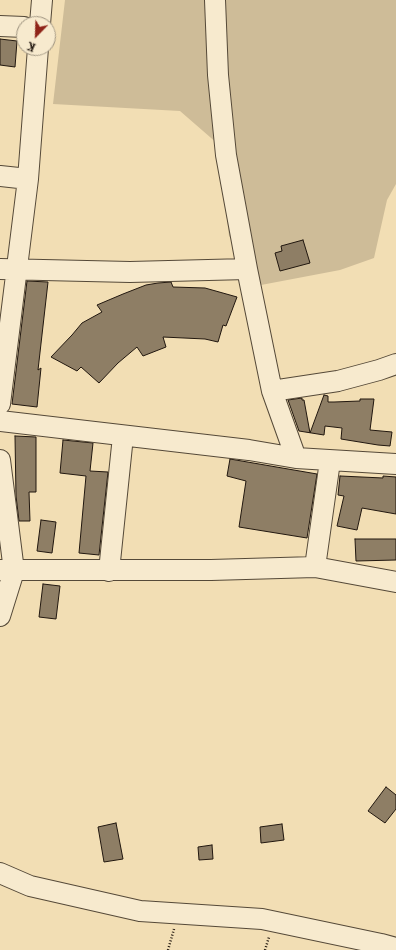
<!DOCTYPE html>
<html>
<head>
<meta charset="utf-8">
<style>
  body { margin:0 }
  #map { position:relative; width:396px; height:950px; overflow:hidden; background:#f2deb4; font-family:"IM FELL Double Pica",serif }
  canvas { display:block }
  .north { position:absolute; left:16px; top:16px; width:40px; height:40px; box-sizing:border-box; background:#f7eace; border:1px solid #a19682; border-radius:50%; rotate:203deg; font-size:11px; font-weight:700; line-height:16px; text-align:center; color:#21170f }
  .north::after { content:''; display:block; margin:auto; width:14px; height:18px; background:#8f2418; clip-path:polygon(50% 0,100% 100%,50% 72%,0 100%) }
</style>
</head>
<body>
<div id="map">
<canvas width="396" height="950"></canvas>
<div class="north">K</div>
</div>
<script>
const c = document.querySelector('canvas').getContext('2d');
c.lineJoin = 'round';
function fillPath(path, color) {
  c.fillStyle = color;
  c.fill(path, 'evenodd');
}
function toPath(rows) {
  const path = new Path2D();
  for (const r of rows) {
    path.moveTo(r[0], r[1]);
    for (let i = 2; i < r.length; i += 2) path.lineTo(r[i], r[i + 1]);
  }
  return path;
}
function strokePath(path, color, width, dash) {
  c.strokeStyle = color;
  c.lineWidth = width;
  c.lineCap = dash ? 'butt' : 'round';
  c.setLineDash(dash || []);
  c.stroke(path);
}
fillPath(toPath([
  [65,0,396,0,396,184,387,200,374,258,340,270,261,285,229,236,218,144,180,111,53,104]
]), '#cebc98');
const building = toPath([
  [0,39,17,41,15,67,0,65,0,39],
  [303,240,310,263,280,271,275,253,282,251,281,246,303,240],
  [27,281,48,282,38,370,41,368,37,407,12,404,27,281],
  [171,282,173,287,205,288,237,297,226,326,223,325,218,342,205,339,163,337,166,347,143,356,137,347,118,363,99,383,81,367,77,371,51,357,72,335,82,323,102,312,97,305,123,294,146,285,158,283,171,282],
  [324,395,328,396,328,402,334,402,360,401,360,399,374,399,370,430,392,432,390,446,378,445,341,439,342,428,325,426,324,435,299,431,288,400,302,398,302,400,304,400,310,433,324,395],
  [15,436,36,437,36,492,29,492,30,521,19,521,16,496,15,436],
  [63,440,93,443,90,471,108,472,99,555,79,553,86,476,60,473,63,440],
  [230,459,317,474,307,538,239,527,246,481,227,476,230,459],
  [340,476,383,478,383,476,396,477,396,514,362,508,357,530,337,526,344,496,338,495,340,476],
  [41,520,56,522,52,553,37,551,41,520],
  [355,539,396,539,396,560,356,561,355,539],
  [43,584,60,586,56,619,39,617,43,584],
  [386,787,396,795,396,809,385,823,368,811,386,787],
  [116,823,123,859,104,862,98,827,116,823],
  [282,824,284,840,261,843,260,827,282,824],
  [212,845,213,859,199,860,198,847,212,845]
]);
fillPath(building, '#8e7e65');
strokePath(building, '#21170f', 1);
const minor = toPath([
  [215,0,218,75,226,155,247,269,272,391,296,458],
  [40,24,42,0],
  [0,26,24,27],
  [0,176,28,179],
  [0,269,130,272,247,269],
  [272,391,338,381,379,370,396,364],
  [0,404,28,179,38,48],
  [0,421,249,450,296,458,396,464],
  [0,460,14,571,0,616],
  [315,567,330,461],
  [0,570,211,570,315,567,396,582],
  [109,571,123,436],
  [0,873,30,886,140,911,262,919,381,944,396,948]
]);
strokePath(minor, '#554938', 22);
strokePath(toPath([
  [168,950,174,929],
  [265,950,269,937]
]), '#21170f', 2.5, [1, 2]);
strokePath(minor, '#f7eace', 20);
</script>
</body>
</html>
